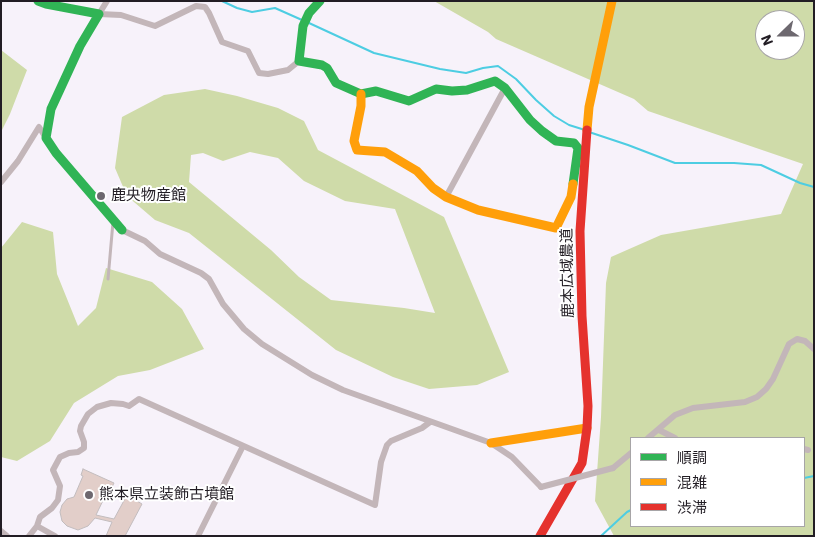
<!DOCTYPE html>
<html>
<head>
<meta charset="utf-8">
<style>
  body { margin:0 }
  #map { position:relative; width:815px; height:537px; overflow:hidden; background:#f7f2fa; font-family:"IBM Plex Sans","Noto Sans JP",sans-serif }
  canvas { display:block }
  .frame { position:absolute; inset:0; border:2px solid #221d24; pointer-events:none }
  .legend { position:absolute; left:630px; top:437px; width:175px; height:90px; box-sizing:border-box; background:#fff; border:1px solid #a7a5a7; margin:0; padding:6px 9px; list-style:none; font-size:15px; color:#221d24 }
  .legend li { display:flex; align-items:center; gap:10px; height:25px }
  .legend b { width:25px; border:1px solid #a7a5a7 }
  .north { position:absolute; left:755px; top:10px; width:50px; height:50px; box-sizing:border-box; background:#fff; border:1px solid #a7a5a7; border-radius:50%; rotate:248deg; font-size:14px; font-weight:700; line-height:20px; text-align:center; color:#221d24 }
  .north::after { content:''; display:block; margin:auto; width:18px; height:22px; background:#6d686f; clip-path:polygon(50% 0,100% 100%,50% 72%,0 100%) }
</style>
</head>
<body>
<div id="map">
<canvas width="815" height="537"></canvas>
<div class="frame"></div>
<ul class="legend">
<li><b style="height:6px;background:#30b455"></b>順調</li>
<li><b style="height:6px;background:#ff9f0a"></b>混雑</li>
<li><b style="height:6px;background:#e5322d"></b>渋滞</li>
</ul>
<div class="north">N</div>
</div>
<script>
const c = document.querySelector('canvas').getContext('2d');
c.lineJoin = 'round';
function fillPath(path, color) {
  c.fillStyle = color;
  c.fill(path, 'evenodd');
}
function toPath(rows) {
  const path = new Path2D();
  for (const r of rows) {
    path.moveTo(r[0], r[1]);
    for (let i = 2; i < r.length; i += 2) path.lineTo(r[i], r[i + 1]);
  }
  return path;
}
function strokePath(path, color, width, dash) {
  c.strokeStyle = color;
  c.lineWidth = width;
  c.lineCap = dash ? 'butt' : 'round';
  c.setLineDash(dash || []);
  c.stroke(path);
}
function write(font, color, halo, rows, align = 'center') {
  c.font = font + ' "IBM Plex Sans","Noto Sans JP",sans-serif';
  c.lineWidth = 4;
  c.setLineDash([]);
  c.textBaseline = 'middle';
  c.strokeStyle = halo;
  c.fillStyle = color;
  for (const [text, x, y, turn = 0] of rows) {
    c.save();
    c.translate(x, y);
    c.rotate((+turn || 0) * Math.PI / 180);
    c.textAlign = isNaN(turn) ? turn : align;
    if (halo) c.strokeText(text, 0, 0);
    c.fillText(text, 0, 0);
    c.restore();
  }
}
fillPath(toPath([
  [434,1,814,1,814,536,614,536,595,501,601,417,606,283,611,257,661,235,781,214,803,164,648,111,634,99,496,39,488,32],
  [765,20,795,20,795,50,765,50],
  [631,438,804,438,804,526,631,526],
  [1,50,27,70,10,114,1,132],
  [205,89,237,96,278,108,304,121,318,150,444,217,509,372,477,385,429,389,393,377,336,350,189,233,155,220,127,196,115,168,122,117,164,95],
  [250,152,278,158,304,181,345,201,395,209,435,313,404,308,331,300,299,277,271,250,189,182,191,155,203,153,223,161],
  [22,222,53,232,57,274,78,326,96,308,106,268,152,282,182,309,204,349,150,370,118,376,74,403,50,441,17,461,1,457,1,248]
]), '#cfdba9');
strokePath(toPath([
  [163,1,167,1],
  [222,1,237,8,252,12,275,8,302,20],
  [309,23,374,53,440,69,466,73,483,68,498,66,516,79,536,100,554,116,569,125,585,130],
  [589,132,628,145,675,163,734,163,761,165,800,183,814,187],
  [804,478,814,476],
  [601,536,627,512,631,510]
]), '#4dcde2', 2);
const building = toPath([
  [83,469,114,483,111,489,109,488,96,515,114,519,127,495,142,504,125,536,106,536,112,522,95,518,88,526,78,530,67,526,62,521,60,512,62,505,67,499,74,497,83,476,81,475,83,469]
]);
fillPath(building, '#e2cec9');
strokePath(building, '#c2bcbe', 1);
strokePath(toPath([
  [108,279,113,222]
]), '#c3b6b9', 3);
strokePath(toPath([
  [107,1,99,14,121,15,155,26,196,6,205,7,209,13,222,42,248,51,259,73,268,74,288,70,299,61],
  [1,182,18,161,39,127,46,138],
  [446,197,505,88],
  [122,230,145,241,160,254,201,273,209,279,223,304,244,329,262,344,312,375,343,390,491,443,512,457,541,487],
  [659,430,675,438],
  [648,438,675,415,693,408,745,402,757,397,766,389,773,379,789,344,797,339,805,341,814,349],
  [804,449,808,450],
  [613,468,631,453],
  [37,526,55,536],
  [1,531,7,536],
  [29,536,37,526,40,517,52,508,58,500,60,486,53,470,60,457,69,453,78,452,84,448,84,442,80,431,81,426,88,414,97,407,111,403,123,404,129,406,139,399,375,505,381,462,387,445,391,441,422,428,430,422],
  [198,536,243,446]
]), '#c3b6b9', 6);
strokePath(toPath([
  [38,1,46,4,99,14,80,46,51,109,46,138,56,153,122,230],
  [320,1,309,13,303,26,299,61,322,65,327,68,336,83,361,94,376,91,409,101,436,89,452,91,467,90,495,81,505,88,530,120,542,131,556,141,574,143,578,148,573,184]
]), '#30b455', 9);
strokePath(toPath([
  [361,94,361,106,354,141,357,150,385,152,417,171,433,188,446,197,478,210,556,228,571,197,573,184],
  [587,130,589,107,612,1],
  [491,443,587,428]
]), '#ff9f0a', 9);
strokePath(toPath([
  [540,536,582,463,587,428,588,406,582,316,580,231,587,130]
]), '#e5322d', 9);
strokePath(toPath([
  [541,487,613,468]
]), '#c3b6b9', 6);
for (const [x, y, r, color] of [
  [101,196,5,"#6d686f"],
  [89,495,5,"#6d686f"]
]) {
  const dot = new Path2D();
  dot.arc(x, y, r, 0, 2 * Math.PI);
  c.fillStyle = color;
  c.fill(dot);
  strokePath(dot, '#fff', 2);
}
write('15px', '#221d24', '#fff', [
  ["鹿央物産館",111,196],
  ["熊本県立装飾古墳館",99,495]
], 'left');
write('15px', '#221d24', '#fff', [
  ["鹿本広域農道",568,273,-91]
]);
</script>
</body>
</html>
